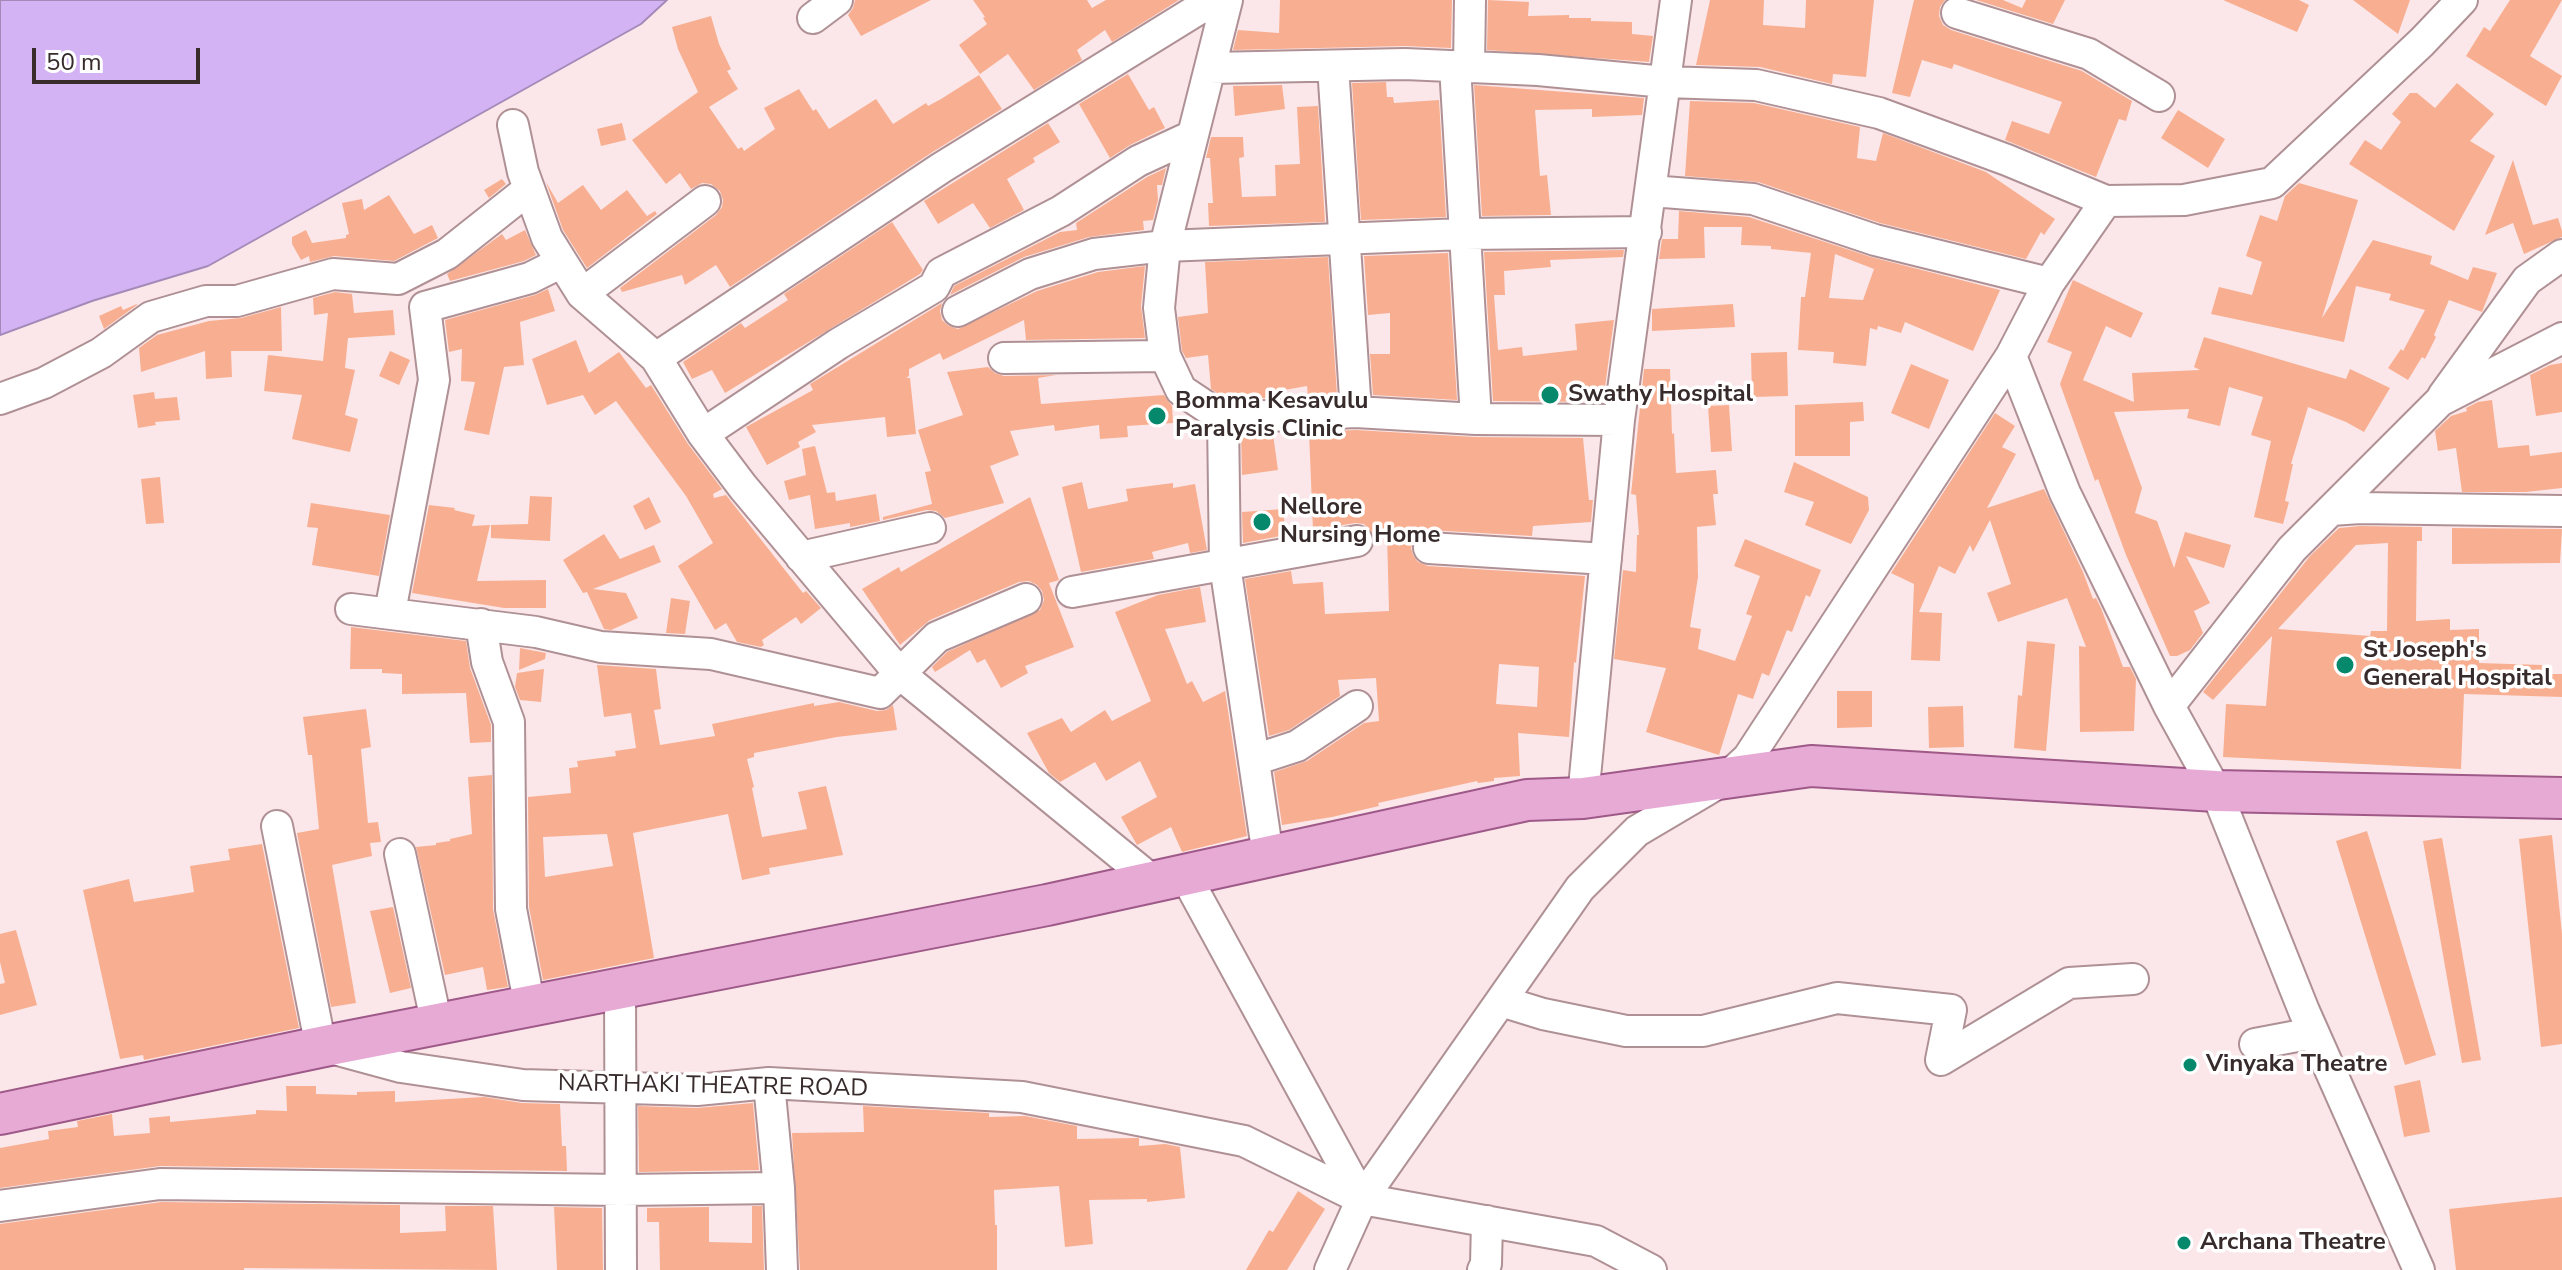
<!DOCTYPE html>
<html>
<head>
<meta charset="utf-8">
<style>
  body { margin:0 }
  #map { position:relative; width:2562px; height:1270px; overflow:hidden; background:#fbe7e9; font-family:"Nunito Sans",sans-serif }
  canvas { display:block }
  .scale { position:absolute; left:32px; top:48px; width:168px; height:36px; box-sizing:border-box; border:4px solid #372b2c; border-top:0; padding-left:10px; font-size:24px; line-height:28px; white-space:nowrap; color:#372b2c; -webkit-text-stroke:6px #fff; paint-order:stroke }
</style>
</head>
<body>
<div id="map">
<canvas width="2562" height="1270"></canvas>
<div class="scale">50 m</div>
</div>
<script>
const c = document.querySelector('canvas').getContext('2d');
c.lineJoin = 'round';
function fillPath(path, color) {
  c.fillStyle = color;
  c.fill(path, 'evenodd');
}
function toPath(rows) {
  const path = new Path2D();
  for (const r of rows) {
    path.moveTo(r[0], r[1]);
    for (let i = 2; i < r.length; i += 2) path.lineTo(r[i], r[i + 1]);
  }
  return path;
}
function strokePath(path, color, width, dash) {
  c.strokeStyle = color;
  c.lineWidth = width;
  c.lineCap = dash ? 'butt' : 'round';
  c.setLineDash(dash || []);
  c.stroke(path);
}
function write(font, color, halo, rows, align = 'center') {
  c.font = font + ' "Nunito Sans",sans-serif';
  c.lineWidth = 7;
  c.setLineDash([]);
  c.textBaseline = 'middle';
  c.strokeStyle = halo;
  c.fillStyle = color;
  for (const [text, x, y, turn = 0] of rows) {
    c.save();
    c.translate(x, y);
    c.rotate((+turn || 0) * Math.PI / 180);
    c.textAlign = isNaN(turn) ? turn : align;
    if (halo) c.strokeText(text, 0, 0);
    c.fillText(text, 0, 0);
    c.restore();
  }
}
const water = toPath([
  [0,0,667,0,641,24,208,266,92,301,0,335,0,0]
]);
fillPath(water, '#d3b3f4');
strokePath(water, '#a48ab8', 2);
fillPath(toPath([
  [855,0,931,0,861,36,848,15,853,8],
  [973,0,1087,0,1092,8,1106,0,1179,0,1112,42,1105,30,1077,50,1082,60,1034,90,1008,54,980,74,959,45,987,24,983,18,985,17],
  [1280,0,1452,0,1451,48,1405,46,1233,50,1238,30,1279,33],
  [1488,0,1529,2,1528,16,1569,15,1569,18,1591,18,1591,21,1632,22,1632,34,1653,36,1649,62,1487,50],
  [1710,0,1764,0,1763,25,1805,28,1806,0,1874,0,1866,77,1833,74,1832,84,1760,67,1696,65],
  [1914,0,1945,0,1940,7,1939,16,1943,25,1951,30,2082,71,2132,101,2126,121,2119,119,2096,177,2005,140,2012,121,2049,134,2062,102,1954,64,1952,69,1922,60,1910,97,1892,93],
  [1976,0,2003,0,2022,8,2026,0,2065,0,2053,24],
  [2223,0,2299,0,2309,5,2297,32],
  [2353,0,2410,0,2398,34],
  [2510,0,2562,0,2530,56,2562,76,2546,106,2466,56,2484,27,2490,31],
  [711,16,719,44,731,69,727,71,738,89,709,107,738,149,742,147,744,151,775,129,764,108,799,89,813,111,816,109,829,129,876,99,893,124,926,103,928,106,941,99,979,75,1002,109,931,153,730,287,716,265,685,285,682,275,622,292,620,288,716,215,722,207,723,200,720,191,711,184,702,183,691,189,680,173,666,184,632,140,698,92,678,49,672,27],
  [1128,74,1149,110,1154,107,1165,128,1130,145,1110,158,1079,104],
  [1386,82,1387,97,1393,97,1394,103,1439,100,1446,217,1361,220,1352,83],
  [2457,83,2494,114,2470,141,2495,156,2454,231,2349,164,2365,140,2381,150,2401,122,2392,114,2410,93,2417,93,2435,108],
  [1282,85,1285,109,1235,116,1233,86],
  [1474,85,1644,98,1642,115,1592,117,1592,109,1535,110,1540,176,1547,175,1551,215,1482,216],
  [1690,101,1754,103,1860,127,1857,158,1876,161,1883,133,1986,172,2055,219,2044,235,2041,232,2026,259,1880,223,1758,182,1685,176],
  [1318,106,1325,222,1209,226,1208,203,1213,203,1210,158,1206,158,1211,137,1243,137,1244,157,1239,158,1242,197,1276,196,1275,165,1300,164,1297,107],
  [2178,110,2225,139,2208,168,2161,138],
  [622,123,626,140,601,146,597,129],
  [1048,123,1060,142,1033,158,1035,162,1007,179,1024,210,990,228,973,203,938,224,924,201],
  [2513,160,2533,225,2558,218,2562,231,2562,237,2524,254,2513,223,2485,235],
  [1166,168,1162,185,1157,185,1158,200,1153,220,1143,221,1144,230,1089,237,1024,257,950,295,954,286,1060,232,1077,230,1076,223,1147,177],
  [502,179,506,184,489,198,484,190],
  [546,182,558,203,583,185,601,210,627,190,647,216,655,211,657,214,587,268,563,230],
  [2299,183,2358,200,2322,318,2373,240,2432,256,2430,264,2468,280,2473,267,2497,273,2482,312,2449,300,2434,335,2436,337,2425,359,2422,357,2408,380,2388,368,2401,349,2403,351,2425,310,2389,300,2391,294,2356,286,2344,342,2211,314,2219,287,2252,295,2262,262,2246,256,2260,215,2277,221,2285,196],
  [389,195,414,234,432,225,438,238,394,261,334,256,310,262,309,256,301,260,292,244,292,237,306,230,312,243,346,238,346,235,349,234,342,203,362,199,364,210],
  [1679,211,1749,217,1871,257,2000,290,1973,351,1905,322,1901,333,1878,326,1877,330,1870,328,1866,366,1833,363,1834,352,1798,350,1801,297,1805,297,1811,253,1771,249,1771,246,1741,245,1742,227,1704,227,1705,258,1659,259,1662,239,1678,239],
  [1835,254,1874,269,1863,300,1829,298],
  [892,222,923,270,920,274,725,393,712,370,692,379,683,362,741,323,745,328,788,300,784,294],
  [525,230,536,255,524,261,450,281,447,274,502,234,506,240],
  [1624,250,1623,257,1550,260,1551,267,1504,271,1505,295,1494,295,1498,350,1522,347,1523,356,1577,350,1575,324,1614,320,1603,402,1493,401,1484,252],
  [1448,253,1457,400,1373,395,1370,354,1390,354,1390,313,1368,315,1364,256],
  [1328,257,1337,395,1308,396,1307,386,1268,393,1268,398,1228,400,1211,389,1208,355,1186,358,1182,351,1178,317,1208,313,1205,262],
  [1145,266,1141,306,1145,338,1026,340,1024,320,943,360,940,353,909,369,909,376,906,378,910,378,916,434,887,437,885,417,812,425,816,432,798,442,800,447,767,465,746,427,813,390,810,384,942,303,940,311,942,320,949,326,958,329,1037,291,1098,272],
  [2073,280,2143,313,2131,338,2106,326,2083,380,2134,402,2132,373,2200,370,2194,367,2204,337,2346,379,2350,369,2390,388,2364,432,2346,422,2308,407,2291,464,2293,464,2285,501,2289,502,2283,524,2254,517,2271,441,2251,435,2263,397,2229,387,2220,426,2187,418,2189,409,2114,412,2142,488,2135,513,2157,521,2174,568,2185,532,2231,545,2224,568,2186,556,2210,603,2194,611,2203,633,2190,650,2177,656,2170,656,2126,555,2098,479,2095,481,2060,384,2072,352,2047,342],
  [548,289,555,311,520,322,524,365,504,367,489,435,464,430,475,382,461,381,462,349,449,352,445,320,535,295],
  [335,292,352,294,354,313,393,310,395,335,348,338,345,368,355,370,345,415,358,419,350,452,292,439,302,395,264,391,268,355,323,361,328,313,314,315,313,298],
  [137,304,137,305,104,329,99,316,121,306,123,310],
  [1733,304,1735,327,1652,331,1652,309],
  [281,307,282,351,231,351,232,377,206,379,205,351,141,372,139,348,157,335,209,321,241,318],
  [576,340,589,373,619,352,646,388,651,385,688,444,722,489,713,494,714,498,726,495,803,593,806,591,821,608,801,624,796,617,762,640,764,645,761,647,737,642,726,623,715,630,678,566,713,543,686,496,616,401,595,415,583,395,547,405,532,359],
  [390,351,410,360,399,385,379,376],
  [1787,352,1788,396,1752,397,1751,353],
  [2562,363,2562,412,2536,416,2530,375,2550,365],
  [1911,364,1949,380,1929,429,1891,413],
  [988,367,995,373,1004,376,1056,375,1038,378,1041,404,1164,395,1172,406,1173,423,1127,426,1128,437,1100,439,1099,425,1055,431,1054,425,1010,431,1019,455,990,466,1004,503,945,518,936,511,927,510,883,520,883,517,932,504,925,472,931,471,918,430,963,415,947,372],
  [1644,369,1670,369,1672,434,1674,433,1676,473,1716,470,1718,494,1713,494,1716,525,1697,527,1698,577,1690,627,1701,629,1698,649,1735,661,1752,616,1746,614,1760,576,1734,566,1745,539,1821,570,1810,597,1806,595,1792,632,1787,630,1769,676,1762,673,1753,699,1738,694,1719,755,1646,732,1666,668,1614,659,1623,570,1636,572,1637,535,1639,535,1636,495,1631,494],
  [154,392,155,399,177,397,180,420,155,422,156,425,138,428,133,395],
  [2492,400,2498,448,2529,445,2530,456,2562,452,2562,488,2526,492,2462,492,2456,448,2438,451,2435,431,2451,416,2467,411,2466,408,2478,402],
  [1863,402,1864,421,1850,422,1850,456,1795,456,1795,405],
  [1729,405,1732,451,1711,452,1708,406],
  [1995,413,2015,426,2002,447,2016,454,1987,508,2044,489,2083,572,2093,599,2096,598,2101,608,2123,667,2130,667,2136,679,2134,731,2080,732,2079,646,2086,647,2067,598,1998,622,1987,593,2011,584,1990,520,1973,552,1970,545,1955,574,1939,566,1919,612,1942,613,1940,661,1911,660,1914,584,1891,573],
  [1356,430,1475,437,1583,438,1589,500,1593,500,1591,522,1533,526,1532,536,1429,530,1422,532,1415,537,1411,548,1413,555,1418,562,1428,566,1585,576,1576,663,1574,662,1569,737,1518,733,1520,776,1494,778,1494,781,1478,783,1477,781,1378,803,1379,806,1332,817,1282,825,1274,772,1307,761,1364,723,1379,721,1376,678,1338,680,1340,696,1289,730,1269,736,1245,579,1291,571,1293,584,1323,582,1325,614,1389,611,1387,534,1374,535,1364,524,1355,523,1313,530,1309,432],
  [1499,664,1539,667,1537,707,1496,704],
  [1273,434,1278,470,1242,475,1241,435],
  [815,446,827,493,835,492,836,501,876,494,880,521,850,527,850,523,815,529,810,495,789,500,784,481,806,475,802,449],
  [1794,462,1868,497,1869,510,1851,544,1805,525,1814,502,1784,492],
  [160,477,164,523,146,524,141,479],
  [1082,482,1088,509,1128,501,1126,489,1173,483,1173,488,1195,484,1207,550,1190,553,1188,543,1152,552,1154,559,1081,572,1062,487],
  [530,496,552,497,550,541,491,538,491,525,528,524],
  [649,497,661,522,645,530,633,506],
  [1030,497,1059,580,1049,583,1074,647,1025,666,1028,673,1001,688,985,659,977,663,970,650,935,672,932,667,947,652,1040,610,1044,600,1042,591,1037,585,1029,581,1019,582,930,620,900,645,862,589,899,567,901,572],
  [311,503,390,515,379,576,312,565,318,528,307,527],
  [429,505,455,508,454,510,475,515,472,526,490,525,477,581,546,580,546,608,504,608,412,593],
  [1283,509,1286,535,1243,543,1242,512],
  [2360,526,2422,527,2422,541,2417,541,2416,621,2450,619,2450,630,2479,629,2479,663,2542,665,2541,674,2562,674,2562,697,2464,694,2461,769,2223,757,2226,704,2266,706,2272,636,2213,700,2203,692,2310,556,2339,528],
  [2388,543,2387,631,2371,631,2370,636,2278,629,2356,545],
  [2452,528,2562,529,2560,563,2452,564],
  [604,534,620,559,654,545,661,562,593,589,626,593,638,618,611,630,604,629,587,592,583,593,563,560],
  [1200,587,1206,622,1165,629,1187,684,1192,681,1203,702,1225,691,1247,836,1182,852,1171,827,1137,845,1121,817,1157,797,1140,761,1106,781,1095,762,1060,782,1049,773,1027,733,1062,718,1071,732,1105,710,1112,721,1151,701,1115,612,1158,595],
  [671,598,690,601,685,634,666,633],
  [351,627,466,641,470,668,491,725,491,742,470,743,466,693,402,694,402,674,382,673,382,669,350,669],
  [2027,641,2055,644,2046,751,2014,748,2018,695,2022,696],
  [520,648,546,653,545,659,519,670],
  [597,665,656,669,661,709,654,710,660,745,715,736,712,724,814,703,814,706,839,702,877,711,886,710,893,705,897,730,837,737,754,753,754,757,747,759,754,787,752,788,762,837,807,829,798,792,826,786,843,855,769,868,770,874,742,880,728,814,633,833,654,958,543,980,529,907,528,797,571,793,569,768,578,767,577,761,616,756,615,751,636,748,631,713,604,717],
  [607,834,613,866,545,877,543,837],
  [544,669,541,702,520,700,515,687,517,673],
  [1837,691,1872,691,1872,727,1837,728],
  [1963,706,1964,747,1929,748,1928,707],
  [366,709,371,747,361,749,368,823,378,822,381,842,370,843,372,856,332,865,356,1003,331,1007,297,833,319,829,312,755,308,755,303,717],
  [492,775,493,909,508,987,487,990,483,967,445,975,416,847,436,845,436,843,450,841,450,839,472,834,468,777],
  [2367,831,2436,1055,2405,1065,2336,841],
  [2552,835,2562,934,2562,1044,2541,1047,2519,839],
  [2442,838,2481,1060,2462,1063,2423,841],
  [262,844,299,1028,144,1060,143,1055,120,1059,83,890,129,879,134,902,194,892,190,866,230,860,228,849],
  [393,907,411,988,390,993,370,911],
  [16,930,37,1005,0,1015,0,984,5,983,0,962,0,934],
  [2420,1080,2430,1132,2404,1137,2394,1086],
  [286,1086,316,1086,316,1094,357,1095,357,1092,395,1091,395,1102,484,1097,522,1103,560,1104,562,1146,566,1146,567,1171,160,1166,0,1188,0,1148,49,1139,48,1131,78,1127,77,1121,112,1114,114,1136,150,1133,149,1118,170,1116,170,1122,256,1114,256,1110,287,1111],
  [753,1103,759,1170,639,1172,638,1106,697,1108],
  [863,1106,989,1113,989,1117,1025,1116,1077,1126,1077,1139,1135,1138,1139,1138,1139,1146,1165,1144,1180,1147,1185,1198,1147,1202,1147,1199,1089,1200,1093,1244,1065,1247,1059,1186,994,1190,995,1225,997,1225,997,1270,800,1270,792,1133,864,1132],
  [1298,1191,1325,1209,1287,1270,1246,1270,1269,1230,1273,1232],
  [2562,1197,2562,1270,2456,1270,2449,1209],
  [161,1202,400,1205,400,1233,446,1231,445,1206,493,1206,497,1270,244,1268,244,1270,0,1270,0,1224],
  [752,1206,762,1206,764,1270,660,1270,659,1222,647,1222,647,1208,709,1207,709,1242,752,1243],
  [554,1207,602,1208,603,1270,557,1270]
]), '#f8af91');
const minor = toPath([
  [1227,0,1165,246,1159,308,1165,356,1181,390,1223,418,1356,412,1476,419,1619,420],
  [1957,13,2089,54,2159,96],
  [813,18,837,0],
  [1333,66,1356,412],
  [1455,66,1476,419],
  [1469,67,1470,0],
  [1210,68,1405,64,1538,70,1665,82,1756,85,1879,113,2007,160,2106,201,2184,200,2272,183,2422,42,2462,0],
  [513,125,523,172,547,238,582,294,656,358],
  [1651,191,1753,199,1875,240,2049,283],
  [582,294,705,201],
  [958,311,1030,274,1094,254,1165,246,1463,234,1646,232],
  [2011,356,2065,493,2169,706,2216,791,2304,1011,2419,1270],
  [1004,358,1165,356],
  [2443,396,2527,280,2562,255],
  [0,399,44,383,101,353,151,317,206,301,237,301,333,274,398,279,447,254,529,189],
  [1223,418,1225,565,1268,856],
  [703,434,838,344,934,287,941,273,1061,211,1138,161,1192,136],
  [2331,510,2360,508,2562,511],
  [1429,548,1606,559],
  [801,557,930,528],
  [1072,592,1357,541],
  [351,609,536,632,601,647,711,654,880,693,937,637,1026,599],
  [390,612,434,380,425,307,530,278,562,262],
  [481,624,487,662,509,722,511,909,530,1007],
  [2169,706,2292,549,2440,401,2562,338],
  [1254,760,1297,746,1357,706],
  [1583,798,1619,420,1676,0],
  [277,826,321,1047],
  [400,854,437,1025],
  [1185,875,1362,1199],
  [1154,882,900,674,743,487,703,434,656,358,941,168,1197,10,1224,0],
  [620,989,621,1270],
  [1501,1001,1543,1014,1626,1031,1703,1031,1837,998,1951,1010,1941,1060,2069,983,2133,979],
  [2255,1044,2313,1033],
  [331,1048,401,1067,523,1085,697,1090,769,1083,1022,1097,1244,1141,1362,1199,1596,1241,1651,1270],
  [769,1083,779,1188,782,1270],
  [0,1206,160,1184,621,1190,779,1188],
  [1330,1270,1362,1199,1580,888,1637,831,1725,779,1748,758,2011,356,2049,283,2106,201],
  [1483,1270,1486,1264,1487,1221]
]);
const major = toPath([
  [0,1114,325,1046,1047,905,1527,800,1583,798,1811,766,2216,791,2562,798]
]);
strokePath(minor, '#af9195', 34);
strokePath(major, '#9e5988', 44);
strokePath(minor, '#fff', 30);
strokePath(major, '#e6aad5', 40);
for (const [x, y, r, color] of [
  [1550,395,10,"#06886d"],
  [1157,416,10,"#06886d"],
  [1262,522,10,"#06886d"],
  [2345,665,10,"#06886d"],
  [2190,1065,8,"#06886d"],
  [2184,1243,8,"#06886d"]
]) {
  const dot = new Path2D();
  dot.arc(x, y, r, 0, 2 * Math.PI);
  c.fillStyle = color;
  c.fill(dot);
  strokePath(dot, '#fff', 3);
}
write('bold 24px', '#372b2c', '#fff', [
  ["Swathy Hospital",1568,395],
  ["Bomma Kesavulu",1175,402],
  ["Paralysis Clinic",1175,430],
  ["Nellore",1280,508],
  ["Nursing Home",1280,536],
  ["St Joseph's",2363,651],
  ["General Hospital",2363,679],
  ["Vinyaka Theatre",2206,1065],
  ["Archana Theatre",2200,1243]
], 'left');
write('24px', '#372b2c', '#fff', [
  ["NARTHAKI THEATRE ROAD",713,1087,1]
]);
</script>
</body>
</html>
